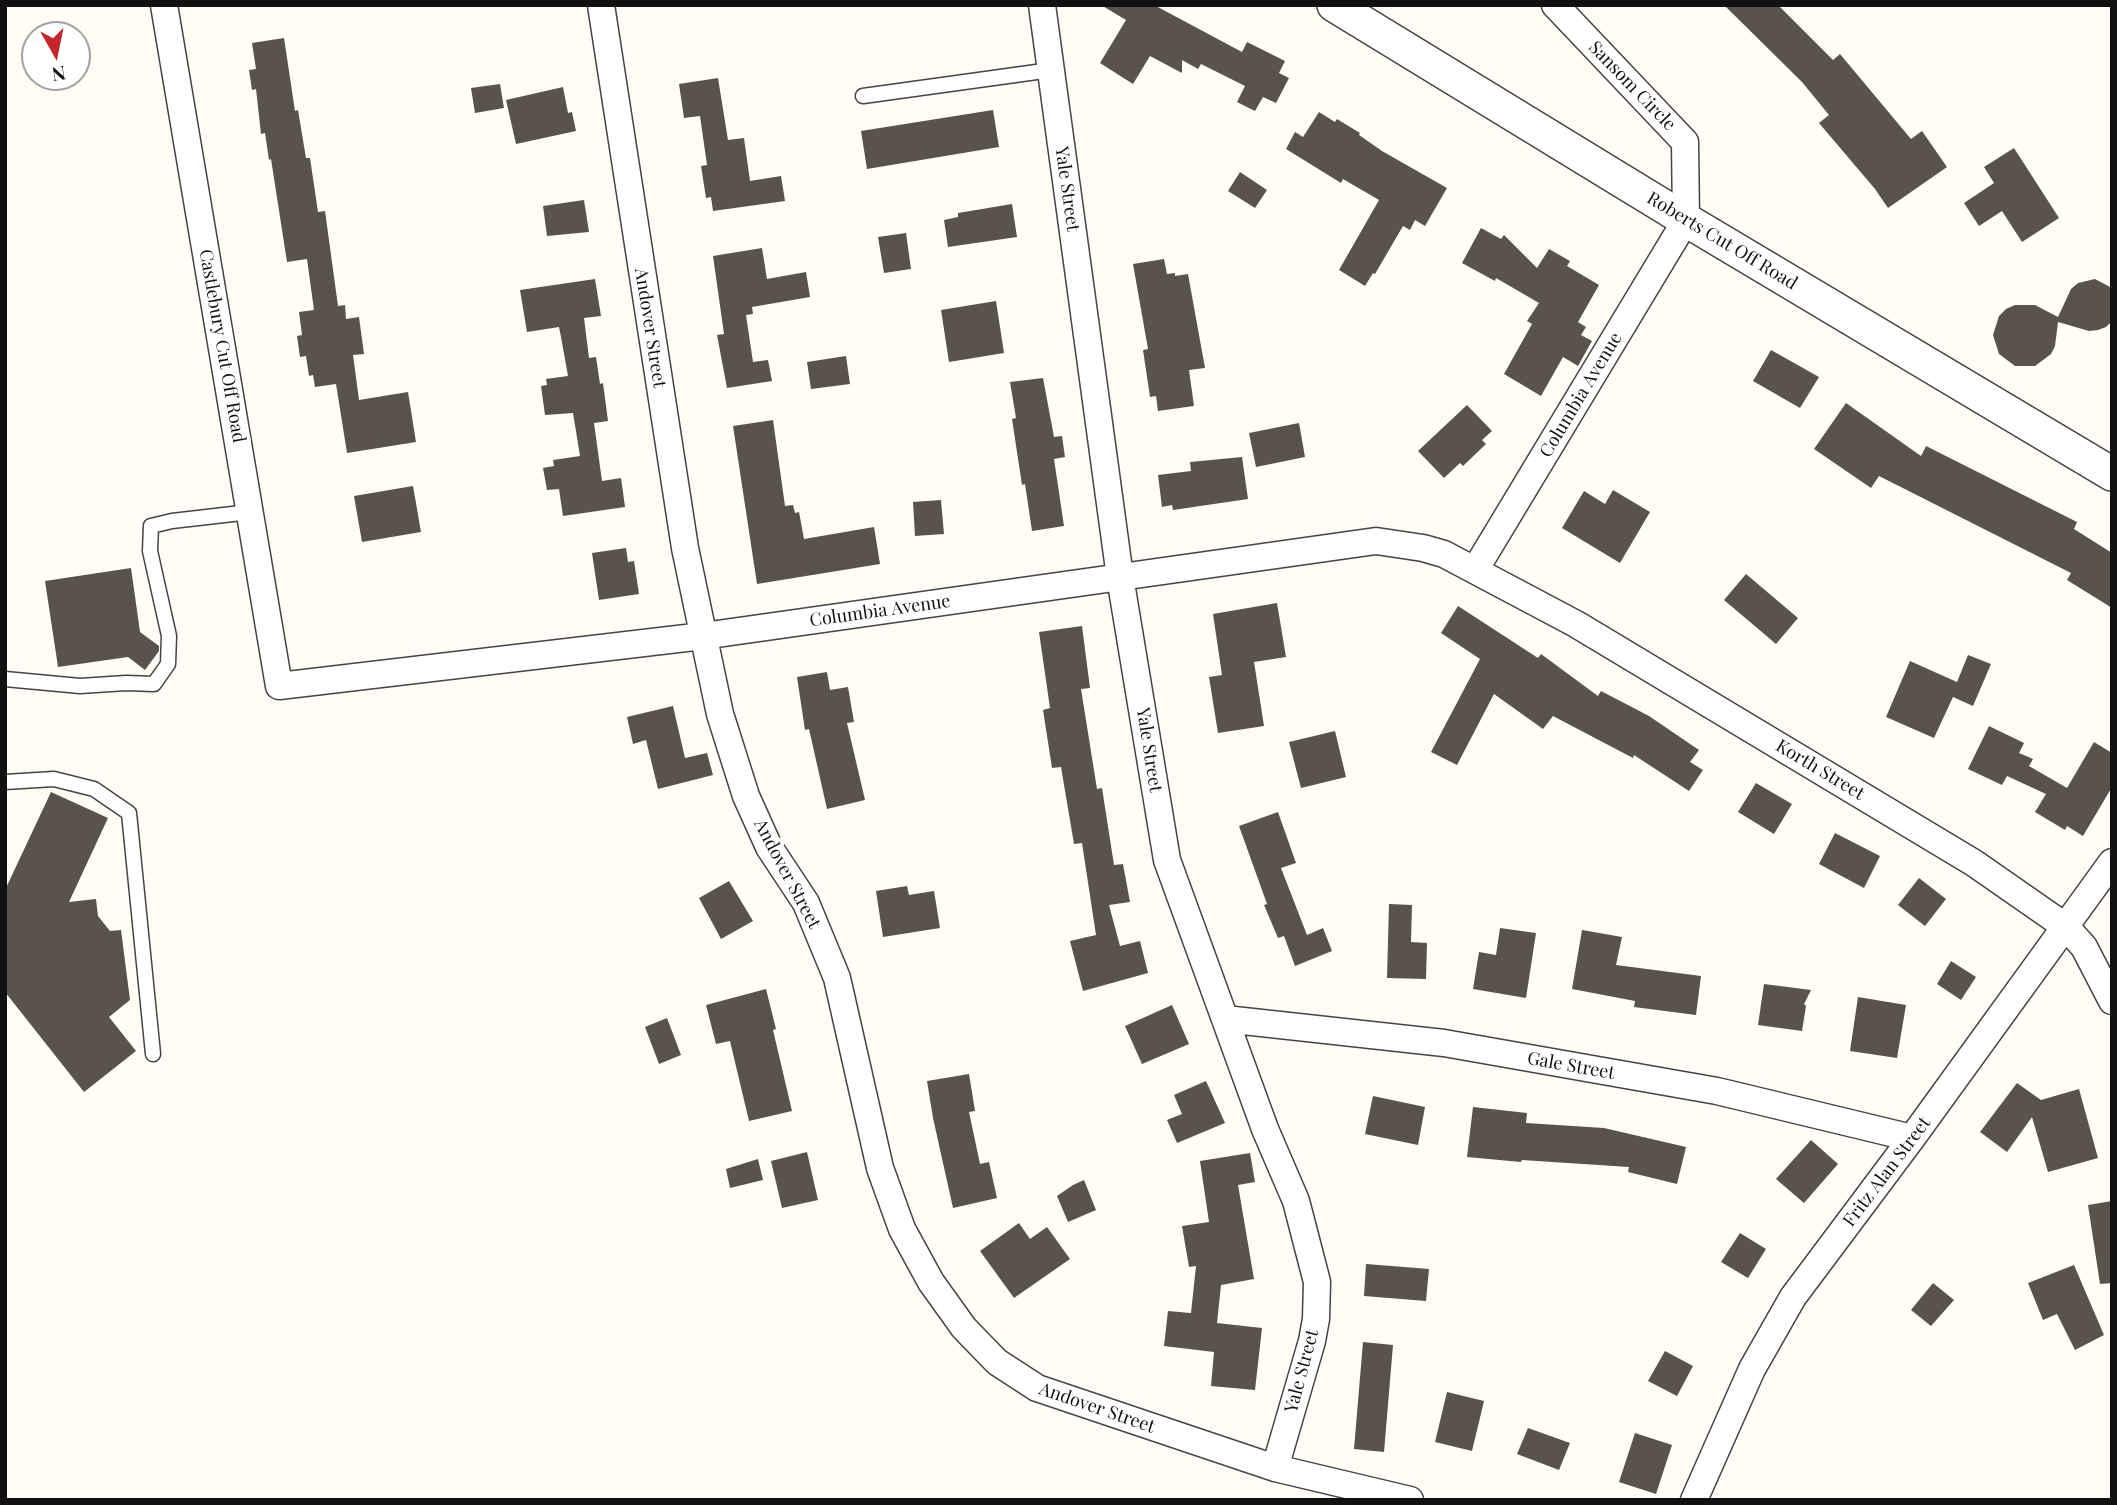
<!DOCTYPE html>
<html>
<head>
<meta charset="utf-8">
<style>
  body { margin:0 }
  #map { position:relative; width:2117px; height:1505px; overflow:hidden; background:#fffdf5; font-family:"Playfair Display",serif }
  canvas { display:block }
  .frame { position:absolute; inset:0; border:7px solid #111; pointer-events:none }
  .north { position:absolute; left:21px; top:21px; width:70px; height:70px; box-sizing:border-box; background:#fff; border:2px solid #a0a0a0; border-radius:50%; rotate:171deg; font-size:19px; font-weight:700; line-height:28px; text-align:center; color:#111 }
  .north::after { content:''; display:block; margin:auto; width:24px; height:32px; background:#c4262e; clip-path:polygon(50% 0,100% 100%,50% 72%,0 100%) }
</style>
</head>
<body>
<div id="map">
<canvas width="2117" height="1505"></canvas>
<div class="frame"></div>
<div class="north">N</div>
</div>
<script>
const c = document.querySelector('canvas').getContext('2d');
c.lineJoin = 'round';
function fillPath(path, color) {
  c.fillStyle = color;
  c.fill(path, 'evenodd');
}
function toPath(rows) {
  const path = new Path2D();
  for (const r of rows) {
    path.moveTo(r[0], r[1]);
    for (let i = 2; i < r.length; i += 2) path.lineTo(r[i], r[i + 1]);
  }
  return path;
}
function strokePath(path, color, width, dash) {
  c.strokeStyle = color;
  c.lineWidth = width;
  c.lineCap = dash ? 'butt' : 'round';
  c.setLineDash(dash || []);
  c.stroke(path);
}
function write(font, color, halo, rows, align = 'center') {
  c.font = font + ' "Playfair Display",serif';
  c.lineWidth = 7;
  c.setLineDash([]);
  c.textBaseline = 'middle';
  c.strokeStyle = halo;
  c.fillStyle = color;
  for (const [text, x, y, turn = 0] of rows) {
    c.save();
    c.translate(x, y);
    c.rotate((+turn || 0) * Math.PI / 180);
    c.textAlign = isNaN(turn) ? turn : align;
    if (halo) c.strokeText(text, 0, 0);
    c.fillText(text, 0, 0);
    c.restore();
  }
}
fillPath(toPath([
  [1101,5,1154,5,1242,52,1247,42,1285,61,1279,73,1289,78,1276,103,1263,97,1255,111,1237,102,1245,86,1201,64,1198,69,1182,60,1182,73,1150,56,1133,84,1100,63,1126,20],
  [1724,5,1778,5,1833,60,1840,54,1911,139,1922,131,1947,167,1888,208,1875,189,1819,123,1829,115,1802,82],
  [284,38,295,111,298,110,306,158,310,158,318,212,325,211,338,306,345,305,346,319,359,317,364,354,353,355,359,400,408,392,416,442,347,453,336,384,315,387,313,375,309,376,306,356,300,357,297,336,302,335,299,312,314,310,307,259,287,262,271,159,269,160,265,133,261,134,256,89,252,90,249,70,256,69,252,43],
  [718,78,728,140,744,138,750,181,781,176,785,201,713,211,711,197,706,198,701,166,707,165,700,116,684,118,679,84],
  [500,84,504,108,475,113,471,88],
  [563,87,568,113,572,112,576,131,516,144,506,100],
  [993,110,999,147,867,169,861,131],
  [1319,112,1335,122,1337,119,1360,133,1359,135,1382,151,1447,188,1425,226,1415,220,1410,230,1403,226,1375,274,1373,273,1365,286,1339,270,1379,200,1343,179,1341,183,1286,149,1295,132,1303,137],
  [2014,148,2059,218,2022,242,2002,211,1979,226,1964,203,1994,183,1984,167],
  [1240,172,1267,190,1255,208,1228,191],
  [584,200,589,232,547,236,543,206],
  [1012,204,1017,237,948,247,944,220,958,217,958,213],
  [1481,228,1501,239,1504,235,1537,268,1549,249,1570,261,1567,266,1599,285,1578,322,1586,327,1581,335,1592,341,1578,366,1563,357,1541,396,1504,374,1532,324,1527,321,1539,303,1496,278,1495,281,1462,263],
  [906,233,911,269,884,273,878,237],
  [762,248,767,279,806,272,810,297,752,307,753,314,746,315,753,362,768,360,772,381,727,388,717,335,724,334,713,256],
  [1164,259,1167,274,1175,273,1175,276,1188,274,1205,368,1189,370,1194,406,1158,411,1156,396,1150,397,1143,350,1148,349,1133,264],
  [595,279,601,316,584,318,589,358,596,357,600,384,603,383,608,421,594,423,602,481,621,478,625,507,563,516,559,489,547,490,543,468,554,466,553,460,580,456,573,413,545,415,541,386,547,385,546,379,568,376,561,337,559,327,527,332,520,290],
  [2095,279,2112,288,2112,321,2106,327,2098,330,2089,331,2058,322,2055,346,2051,354,2035,366,2015,366,1999,354,1993,335,1999,316,2006,309,2015,305,2035,305,2058,317,2071,289,2078,283],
  [996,301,1004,353,949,362,941,310],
  [1771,350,1819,377,1800,408,1753,381],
  [846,356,850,384,811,389,807,362],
  [1043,378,1054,437,1062,436,1065,457,1054,459,1064,526,1032,531,1025,484,1022,485,1012,419,1016,418,1010,382],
  [1846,403,1921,456,1926,446,2077,522,2074,529,2112,553,2112,608,2067,580,2071,573,1879,476,1871,488,1814,449],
  [1467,405,1492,431,1482,440,1486,444,1463,466,1460,463,1444,478,1418,451],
  [773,420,785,506,793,505,795,513,799,512,804,539,874,527,880,564,757,584,733,426],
  [1299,423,1305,457,1256,467,1249,433],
  [1242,457,1248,499,1173,510,1172,505,1162,507,1158,475,1191,471,1190,462],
  [413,486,421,532,362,542,354,496],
  [1613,490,1650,512,1620,563,1562,528,1584,491,1605,504],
  [941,500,944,534,915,536,913,502],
  [626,548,628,562,634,561,639,594,599,600,592,553],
  [131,568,140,632,159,646,159,651,145,670,128,657,58,667,45,581],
  [1746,574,1798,618,1776,644,1724,600],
  [1277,603,1286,657,1254,662,1264,726,1218,733,1209,677,1222,675,1213,614],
  [1458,606,1538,658,1541,654,1598,696,1601,691,1649,716,1699,750,1690,762,1703,770,1689,791,1634,755,1633,758,1553,716,1543,729,1494,694,1457,765,1431,752,1480,659,1441,633],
  [1082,626,1090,688,1081,689,1097,789,1102,788,1114,865,1123,864,1130,902,1109,905,1120,946,1140,941,1148,973,1083,991,1070,941,1096,935,1082,843,1074,844,1061,767,1052,768,1043,710,1050,708,1039,632],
  [1968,655,1991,664,1973,706,1953,697,1934,738,1886,717,1910,661,1957,682],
  [827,672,830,690,848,687,854,722,847,723,865,800,827,809,809,729,805,730,797,677],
  [673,706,685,758,707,753,713,775,658,789,646,740,633,744,627,717],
  [1989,726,2024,743,2019,753,2033,759,2029,766,2067,788,2094,742,2112,753,2112,787,2083,836,2067,826,2065,830,2035,812,2046,794,2007,776,2002,785,1968,769],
  [1335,731,1346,777,1301,788,1289,742],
  [1756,783,1792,804,1774,834,1738,812],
  [51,792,108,818,69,902,96,899,98,916,110,931,121,930,130,1000,109,1017,136,1051,84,1092,5,992,5,890],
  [1278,812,1296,863,1281,868,1307,935,1323,928,1332,951,1295,966,1284,936,1278,938,1264,905,1267,904,1239,826],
  [1835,833,1880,856,1864,888,1819,864],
  [1919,878,1946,899,1925,926,1898,905],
  [729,881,753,921,721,939,699,898],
  [907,886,909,895,934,891,940,928,883,937,876,891],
  [1389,904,1412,905,1411,942,1427,943,1426,979,1387,978],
  [1500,928,1536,933,1526,998,1473,989,1479,952,1496,955],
  [1582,930,1622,937,1616,965,1701,976,1696,1015,1634,1007,1635,1001,1572,989],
  [1951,961,1976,977,1961,1000,1937,984],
  [1764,984,1811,990,1804,1004,1806,1006,1802,1031,1758,1025],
  [766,989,776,1029,773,1030,792,1111,749,1121,730,1041,716,1044,706,1005],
  [1858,997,1906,1005,1897,1058,1850,1051],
  [1172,1005,1189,1044,1142,1064,1125,1026],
  [667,1018,681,1055,659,1064,645,1027],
  [969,1074,975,1111,969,1112,980,1164,989,1162,997,1198,953,1208,933,1118,927,1081],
  [1206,1081,1225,1123,1177,1143,1167,1120,1182,1114,1174,1095],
  [2017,1083,2041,1100,2079,1089,2098,1158,2048,1172,2032,1117,2007,1152,1980,1132],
  [1373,1096,1425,1107,1418,1145,1365,1134],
  [1473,1107,1527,1113,1526,1123,1604,1128,1686,1147,1677,1184,1628,1172,1629,1167,1522,1160,1521,1162,1467,1157],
  [1811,1140,1838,1164,1804,1203,1776,1179],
  [807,1152,818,1200,782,1208,771,1161],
  [1250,1153,1255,1182,1238,1185,1254,1279,1221,1285,1217,1323,1262,1328,1255,1390,1211,1386,1214,1352,1164,1346,1168,1311,1191,1313,1196,1266,1189,1267,1182,1226,1209,1222,1200,1161],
  [758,1159,763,1180,730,1188,726,1169],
  [1084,1180,1096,1210,1068,1222,1057,1196,1073,1185],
  [2112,1201,2112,1283,2100,1284,2088,1205],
  [1019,1223,1030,1239,1047,1227,1070,1259,1014,1298,980,1251],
  [1740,1233,1766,1249,1748,1278,1721,1262],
  [1366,1264,1429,1269,1426,1301,1364,1296],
  [2074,1265,2104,1335,2075,1350,2057,1314,2043,1320,2028,1283],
  [1933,1283,1954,1300,1931,1326,1911,1310],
  [1363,1342,1393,1345,1384,1452,1354,1449],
  [1665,1351,1693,1366,1677,1396,1648,1381],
  [1447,1392,1484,1401,1472,1451,1435,1442],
  [1528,1428,1570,1443,1559,1470,1517,1454],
  [1635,1433,1672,1445,1656,1494,1619,1482]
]), '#5a524d');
const service = toPath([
  [863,96,1051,70],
  [5,679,80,686,126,683,154,684,168,664,169,636,150,551,151,526,172,521,250,512],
  [5,782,54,779,94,789,129,813,153,1054]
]);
const minor = toPath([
  [164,5,279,686,703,636,1376,541,1423,548,1444,554,1576,624,1974,863,2066,927,2084,947,2112,1001],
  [601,5,685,548,720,714,746,796,769,847,806,903,837,978,880,1168,902,1229,931,1282,964,1328,997,1362,1037,1388,1275,1468,1410,1500],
  [1042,5,1120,577,1167,860,1265,1129,1296,1201,1317,1282,1316,1319,1312,1341,1275,1468],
  [1475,570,1686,220,1685,142,1555,5],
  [1225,1019,1444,1043,1717,1091,1912,1138],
  [1694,1500,1752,1369,1793,1297,1912,1138,2112,862]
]);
const tertiary = toPath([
  [1334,5,1686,220,2112,474]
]);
strokePath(service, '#444', 17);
strokePath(minor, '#444', 29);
strokePath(tertiary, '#444', 36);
strokePath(service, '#fff', 14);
strokePath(minor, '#fff', 26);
strokePath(tertiary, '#fff', 33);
write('18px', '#111', '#fff', [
  ["Sansom Circle",1632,86,46],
  ["Yale Street",1067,189,82],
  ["Roberts Cut Off Road",1722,241,31],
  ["Andover Street",650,328,81],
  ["Castlebury Cut Off Road",222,346,80],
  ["Columbia Avenue",1581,395,-59],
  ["Columbia Avenue",880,611,-8],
  ["Yale Street",1149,750,81],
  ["Korth Street",1820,770,31],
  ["Andover Street",787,874,62],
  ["Gale Street",1571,1066,10],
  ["Fritz Alan Street",1887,1172,-53],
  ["Yale Street",1302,1371,-75],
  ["Andover Street",1097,1408,19]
]);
</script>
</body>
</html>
